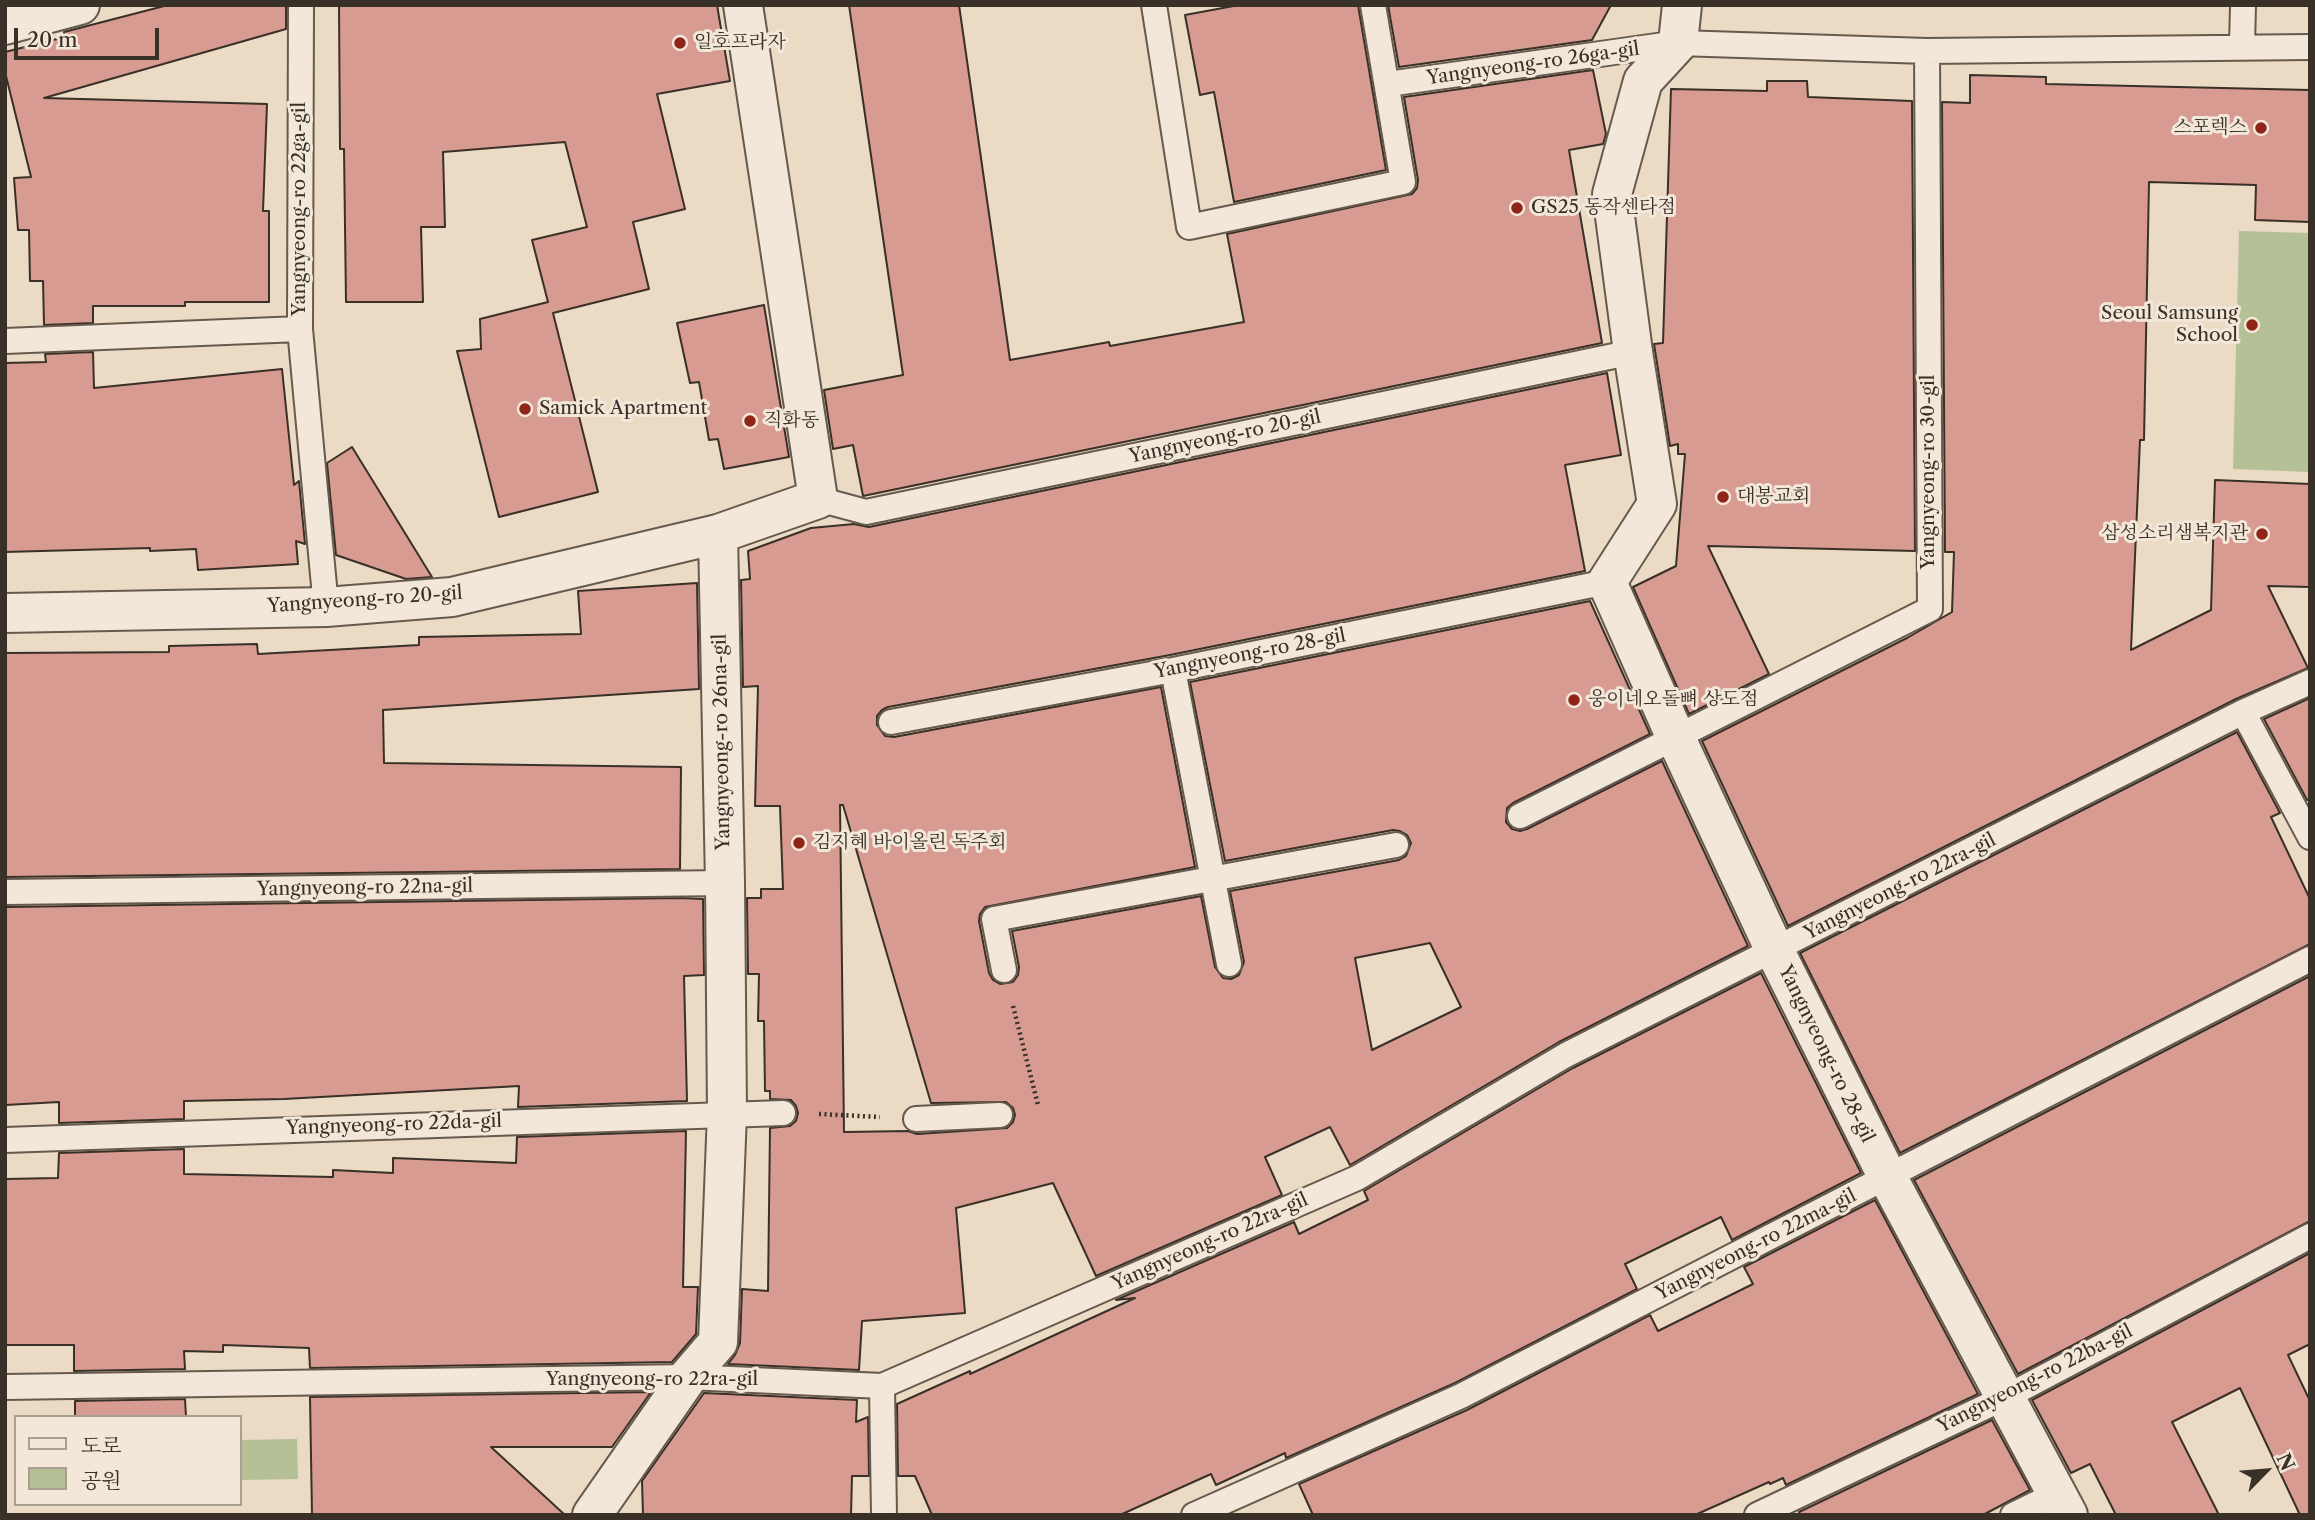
<!DOCTYPE html>
<html>
<head>
<meta charset="utf-8">
<style>
  body { margin:0 }
  #map { position:relative; width:2315px; height:1520px; overflow:hidden; background:#ebdac4; font-family:"Libre Caslon Text","Noto Serif KR",serif }
  canvas { display:block }
  .frame { position:absolute; inset:0; border:7px solid #393027; pointer-events:none }
  .legend { position:absolute; left:14px; top:1415px; width:228px; height:91px; box-sizing:border-box; background:#f2e7d9; border:2px solid #a89e92; margin:0; padding:9px 12px; list-style:none; font-size:21px; color:#393027 }
  .legend li { display:flex; align-items:center; gap:14px; height:35px }
  .legend b { width:35px; border:2px solid #a89e92 }
  .north { position:absolute; left:2231px; top:1436px; width:70px; height:70px; -webkit-text-stroke:5px #f2e7d9; paint-order:stroke; rotate:65deg; font-size:19px; font-weight:700; line-height:28px; text-align:center; color:#393027 }
  .north::after { content:''; display:block; margin:auto; width:24px; height:32px; background:#393027; clip-path:polygon(50% 0,100% 100%,50% 72%,0 100%) }
  .scale { position:absolute; left:14px; top:28px; width:145px; height:32px; box-sizing:border-box; border:4px solid #393027; border-top:0; padding-left:9px; font-size:21px; line-height:24px; white-space:nowrap; color:#393027; -webkit-text-stroke:5px #f2e7d9; paint-order:stroke }
</style>
</head>
<body>
<div id="map">
<canvas width="2315" height="1520"></canvas>
<div class="frame"></div>
<ul class="legend">
<li><b style="height:9px;background:#f2e7d9"></b>도로</li>
<li><b style="height:19px;background:#b5c096"></b>공원</li>
</ul>
<div class="north">N</div>
<div class="scale">20 m</div>
</div>
<script>
const c = document.querySelector('canvas').getContext('2d');
c.lineJoin = 'round';
function fillPath(path, color) {
  c.fillStyle = color;
  c.fill(path, 'evenodd');
}
function toPath(rows) {
  const path = new Path2D();
  for (const r of rows) {
    path.moveTo(r[0], r[1]);
    for (let i = 2; i < r.length; i += 2) path.lineTo(r[i], r[i + 1]);
  }
  return path;
}
function strokePath(path, color, width, dash) {
  c.strokeStyle = color;
  c.lineWidth = width;
  c.lineCap = dash ? 'butt' : 'round';
  c.setLineDash(dash || []);
  c.stroke(path);
}
function write(font, color, halo, rows, align = 'center') {
  c.font = font + ' "Libre Caslon Text","Noto Serif KR",serif';
  c.lineWidth = 6;
  c.setLineDash([]);
  c.textBaseline = 'middle';
  c.strokeStyle = halo;
  c.fillStyle = color;
  for (const [text, x, y, turn = 0] of rows) {
    c.save();
    c.translate(x, y);
    c.rotate((+turn || 0) * Math.PI / 180);
    c.textAlign = isNaN(turn) ? turn : align;
    if (halo) c.strokeText(text, 0, 0);
    c.fillText(text, 0, 0);
    c.restore();
  }
}
fillPath(toPath([
  [2239,231,2310,233,2310,472,2233,469],
  [297,1439,298,1479,240,1480,240,1440]
]), '#b5c096');
const building = toPath([
  [168,5,286,5,286,29,44,98,267,104,263,211,269,211,269,302,185,302,185,306,93,306,93,323,44,325,43,281,30,281,29,230,18,230,14,178,31,177,5,72,5,52,65,37,64,32,168,5],
  [339,5,717,5,730,81,657,94,685,209,633,222,649,289,553,313,598,492,499,517,457,351,481,349,480,319,548,302,532,240,587,227,565,142,443,152,445,227,421,227,423,302,346,302,344,149,340,149,339,5],
  [849,5,959,5,1010,360,1109,342,1110,346,1244,322,1227,234,1412,194,1417,188,1418,180,1404,97,1593,70,1606,134,1603,144,1569,150,1602,343,863,496,853,445,833,449,824,390,903,375,849,5],
  [1239,5,1358,5,1386,170,1234,202,1214,92,1200,95,1185,15,1239,5],
  [1388,5,1611,5,1592,40,1399,67,1388,5],
  [1970,75,2046,77,2046,84,2310,90,2310,222,2255,220,2256,185,2149,182,2144,440,2140,440,2131,650,2211,610,2215,480,2310,484,2310,587,2268,586,2308,668,2236,699,1788,926,1702,741,1907,638,1952,612,1954,552,1945,552,1942,102,1970,103,1970,75],
  [1767,81,1807,81,1808,97,1912,101,1915,551,1708,546,1769,674,1689,714,1633,587,1676,566,1685,454,1678,454,1678,444,1670,446,1654,344,1663,343,1671,89,1767,91,1767,81],
  [764,305,789,457,724,469,718,439,709,440,699,382,690,383,677,323,764,305],
  [93,352,94,388,282,369,294,485,299,481,305,544,296,541,298,564,198,570,196,549,150,551,150,548,5,552,5,363,46,362,45,354,93,352],
  [1607,373,1621,455,1565,465,1585,571,1170,655,888,707,882,710,877,716,877,725,885,736,894,737,1161,687,1195,867,985,907,980,914,979,921,989,973,993,980,1000,984,1013,982,1018,975,1019,967,1012,931,1201,896,1215,967,1223,978,1231,979,1239,975,1244,962,1230,891,1399,860,1406,856,1411,843,1407,835,1400,831,1393,830,1225,861,1190,682,1590,601,1650,734,1513,803,1507,808,1506,822,1512,829,1520,831,1527,829,1662,761,1748,946,1559,1042,1350,1165,1330,1127,1265,1157,1282,1195,1096,1276,1053,1183,956,1208,965,1313,862,1321,859,1370,728,1364,735,1355,740,1343,742,1289,768,1291,770,1128,790,1126,796,1121,798,1113,796,1106,791,1100,770,1099,770,1091,765,1091,764,1021,758,1021,759,974,748,974,747,898,761,898,761,889,783,889,780,806,755,806,758,686,743,687,741,580,750,579,748,551,811,528,854,524,869,527,1607,373],
  [840,805,843,805,931,1103,1006,1102,1013,1108,1015,1115,1013,1122,1007,1128,917,1134,908,1131,844,1132,840,805],
  [1430,943,1461,1007,1372,1050,1355,958,1430,943],
  [352,447,432,577,406,579,336,555,327,463,352,447],
  [697,583,699,689,383,710,384,763,681,767,680,869,5,877,5,653,169,652,169,646,257,644,258,654,419,645,419,637,581,634,578,591,697,583],
  [2310,698,2310,799,2307,800,2264,719,2310,698],
  [2237,732,2280,813,2271,817,2310,899,2310,944,1900,1153,1800,953,2237,732],
  [680,898,703,899,704,975,684,976,687,1101,518,1107,519,1086,284,1099,184,1101,184,1119,59,1123,59,1102,5,1105,5,907,680,898],
  [1761,973,1861,1173,1732,1240,1721,1217,1625,1264,1637,1289,1455,1383,1286,1458,1285,1453,1216,1485,1211,1474,1120,1515,932,1515,915,1476,898,1476,897,1404,970,1371,970,1374,1135,1298,1116,1300,1294,1222,1299,1234,1368,1200,1364,1191,1573,1068,1761,973],
  [2310,976,2310,1221,2018,1374,1914,1180,2310,976],
  [686,1131,683,1287,698,1287,696,1334,672,1362,310,1368,309,1348,223,1345,223,1352,184,1351,185,1369,74,1371,74,1345,5,1345,5,1179,58,1178,59,1153,184,1149,184,1174,333,1177,333,1170,393,1173,393,1158,516,1163,517,1137,686,1131],
  [1875,1200,1978,1394,1786,1485,1783,1478,1770,1484,1769,1482,1695,1515,1313,1515,1299,1484,1467,1410,1650,1315,1658,1331,1753,1284,1744,1267,1875,1200],
  [2310,1253,2310,1344,2288,1355,2310,1401,2310,1515,2300,1515,2240,1388,2172,1422,2219,1515,2116,1515,2090,1464,2071,1473,2032,1400,2310,1253],
  [651,1392,612,1447,491,1447,565,1515,312,1515,310,1397,651,1392],
  [704,1393,857,1400,856,1422,868,1417,869,1476,852,1476,851,1515,643,1515,642,1481,704,1393],
  [185,1399,186,1417,75,1417,75,1401,185,1399],
  [1992,1420,2030,1490,1983,1515,1800,1515,1799,1512,1992,1420]
]);
fillPath(building, '#d79b91');
strokePath(building, '#393027', 2);
const service = toPath([
  [301,5,300,329,326,607],
  [1154,5,1189,227,1403,182,1373,5],
  [2242,46,2243,5],
  [1388,84,1678,43,1927,51,2310,47],
  [5,341,300,329],
  [818,499,866,512,1633,352],
  [1173,670,1229,964],
  [2243,712,2310,837],
  [891,722,1173,670,1607,582],
  [1520,816,1930,609,1927,51],
  [5,892,725,883],
  [1004,970,994,919,1396,845],
  [916,1119,1000,1115],
  [5,1140,783,1113],
  [882,1386,884,1515],
  [5,1387,688,1377,882,1386,1357,1178,1566,1055,2243,712,2310,682],
  [1194,1515,1461,1396,2310,959],
  [1757,1515,2006,1397,2310,1236],
  [2013,1515,2058,1493]
]);
const minor = toPath([
  [1682,5,1678,43,1643,81,1612,194,1633,352,1657,504,1607,582,1676,738,1775,951,1888,1178,2068,1515],
  [5,25,80,5],
  [5,613,326,607,452,597,718,534],
  [592,1515,688,1377,718,1342,727,1113,725,883,718,534,818,499,743,5]
]);
strokePath(service, '#665a4e', 28);
strokePath(minor, '#665a4e', 42);
strokePath(toPath([
  [1013,1006,1038,1105],
  [819,1114,880,1117]
]), '#393027', 4.5, [2, 3.5]);
strokePath(service, '#f2e7d9', 24);
strokePath(minor, '#f2e7d9', 38);
for (const [x, y, r, color] of [
  [680,43,7,"#8f2418"],
  [2261,128,7,"#8f2418"],
  [1517,208,7,"#8f2418"],
  [2252,325,7,"#8f2418"],
  [525,409,7,"#8f2418"],
  [750,421,7,"#8f2418"],
  [1723,497,7,"#8f2418"],
  [2262,534,7,"#8f2418"],
  [1574,700,7,"#8f2418"],
  [799,843,7,"#8f2418"]
]) {
  const dot = new Path2D();
  dot.arc(x, y, r, 0, 2 * Math.PI);
  c.fillStyle = color;
  c.fill(dot);
  strokePath(dot, '#f2e7d9', 2.5);
}
write('19px', '#393027', '#f2e7d9', [
  ["일호프라자",694,43],
  ["스포렉스",2247,128,"right"],
  ["GS25 동작센타점",1531,208],
  ["Seoul Samsung",2238,314,"right"],
  ["School",2238,336,"right"],
  ["Samick Apartment",539,409],
  ["직화동",764,421],
  ["대봉교회",1737,497],
  ["삼성소리샘복지관",2248,534,"right"],
  ["웅이네오돌뼈 상도점",1588,700],
  ["김지혜 바이올린 독주회",813,843]
], 'left');
write('19px', '#393027', '#f2e7d9', [
  ["Yangnyeong-ro 26ga-gil",1533,64,-8],
  ["Yangnyeong-ro 22ga-gil",300,209,-90],
  ["Yangnyeong-ro 20-gil",1225,437,-12],
  ["Yangnyeong-ro 30-gil",1929,472,-90],
  ["Yangnyeong-ro 20-gil",365,600,-4],
  ["Yangnyeong-ro 28-gil",1250,654,-11],
  ["Yangnyeong-ro 26na-gil",722,742,-91],
  ["Yangnyeong-ro 22ra-gil",1900,887,-27],
  ["Yangnyeong-ro 22na-gil",365,888,-1],
  ["Yangnyeong-ro 28-gil",1826,1054,64],
  ["Yangnyeong-ro 22da-gil",394,1125,-2],
  ["Yangnyeong-ro 22ra-gil",1210,1242,-24],
  ["Yangnyeong-ro 22ma-gil",1756,1245,-27],
  ["Yangnyeong-ro 22ba-gil",2035,1379,-27],
  ["Yangnyeong-ro 22ra-gil",652,1380]
]);
</script>
</body>
</html>
